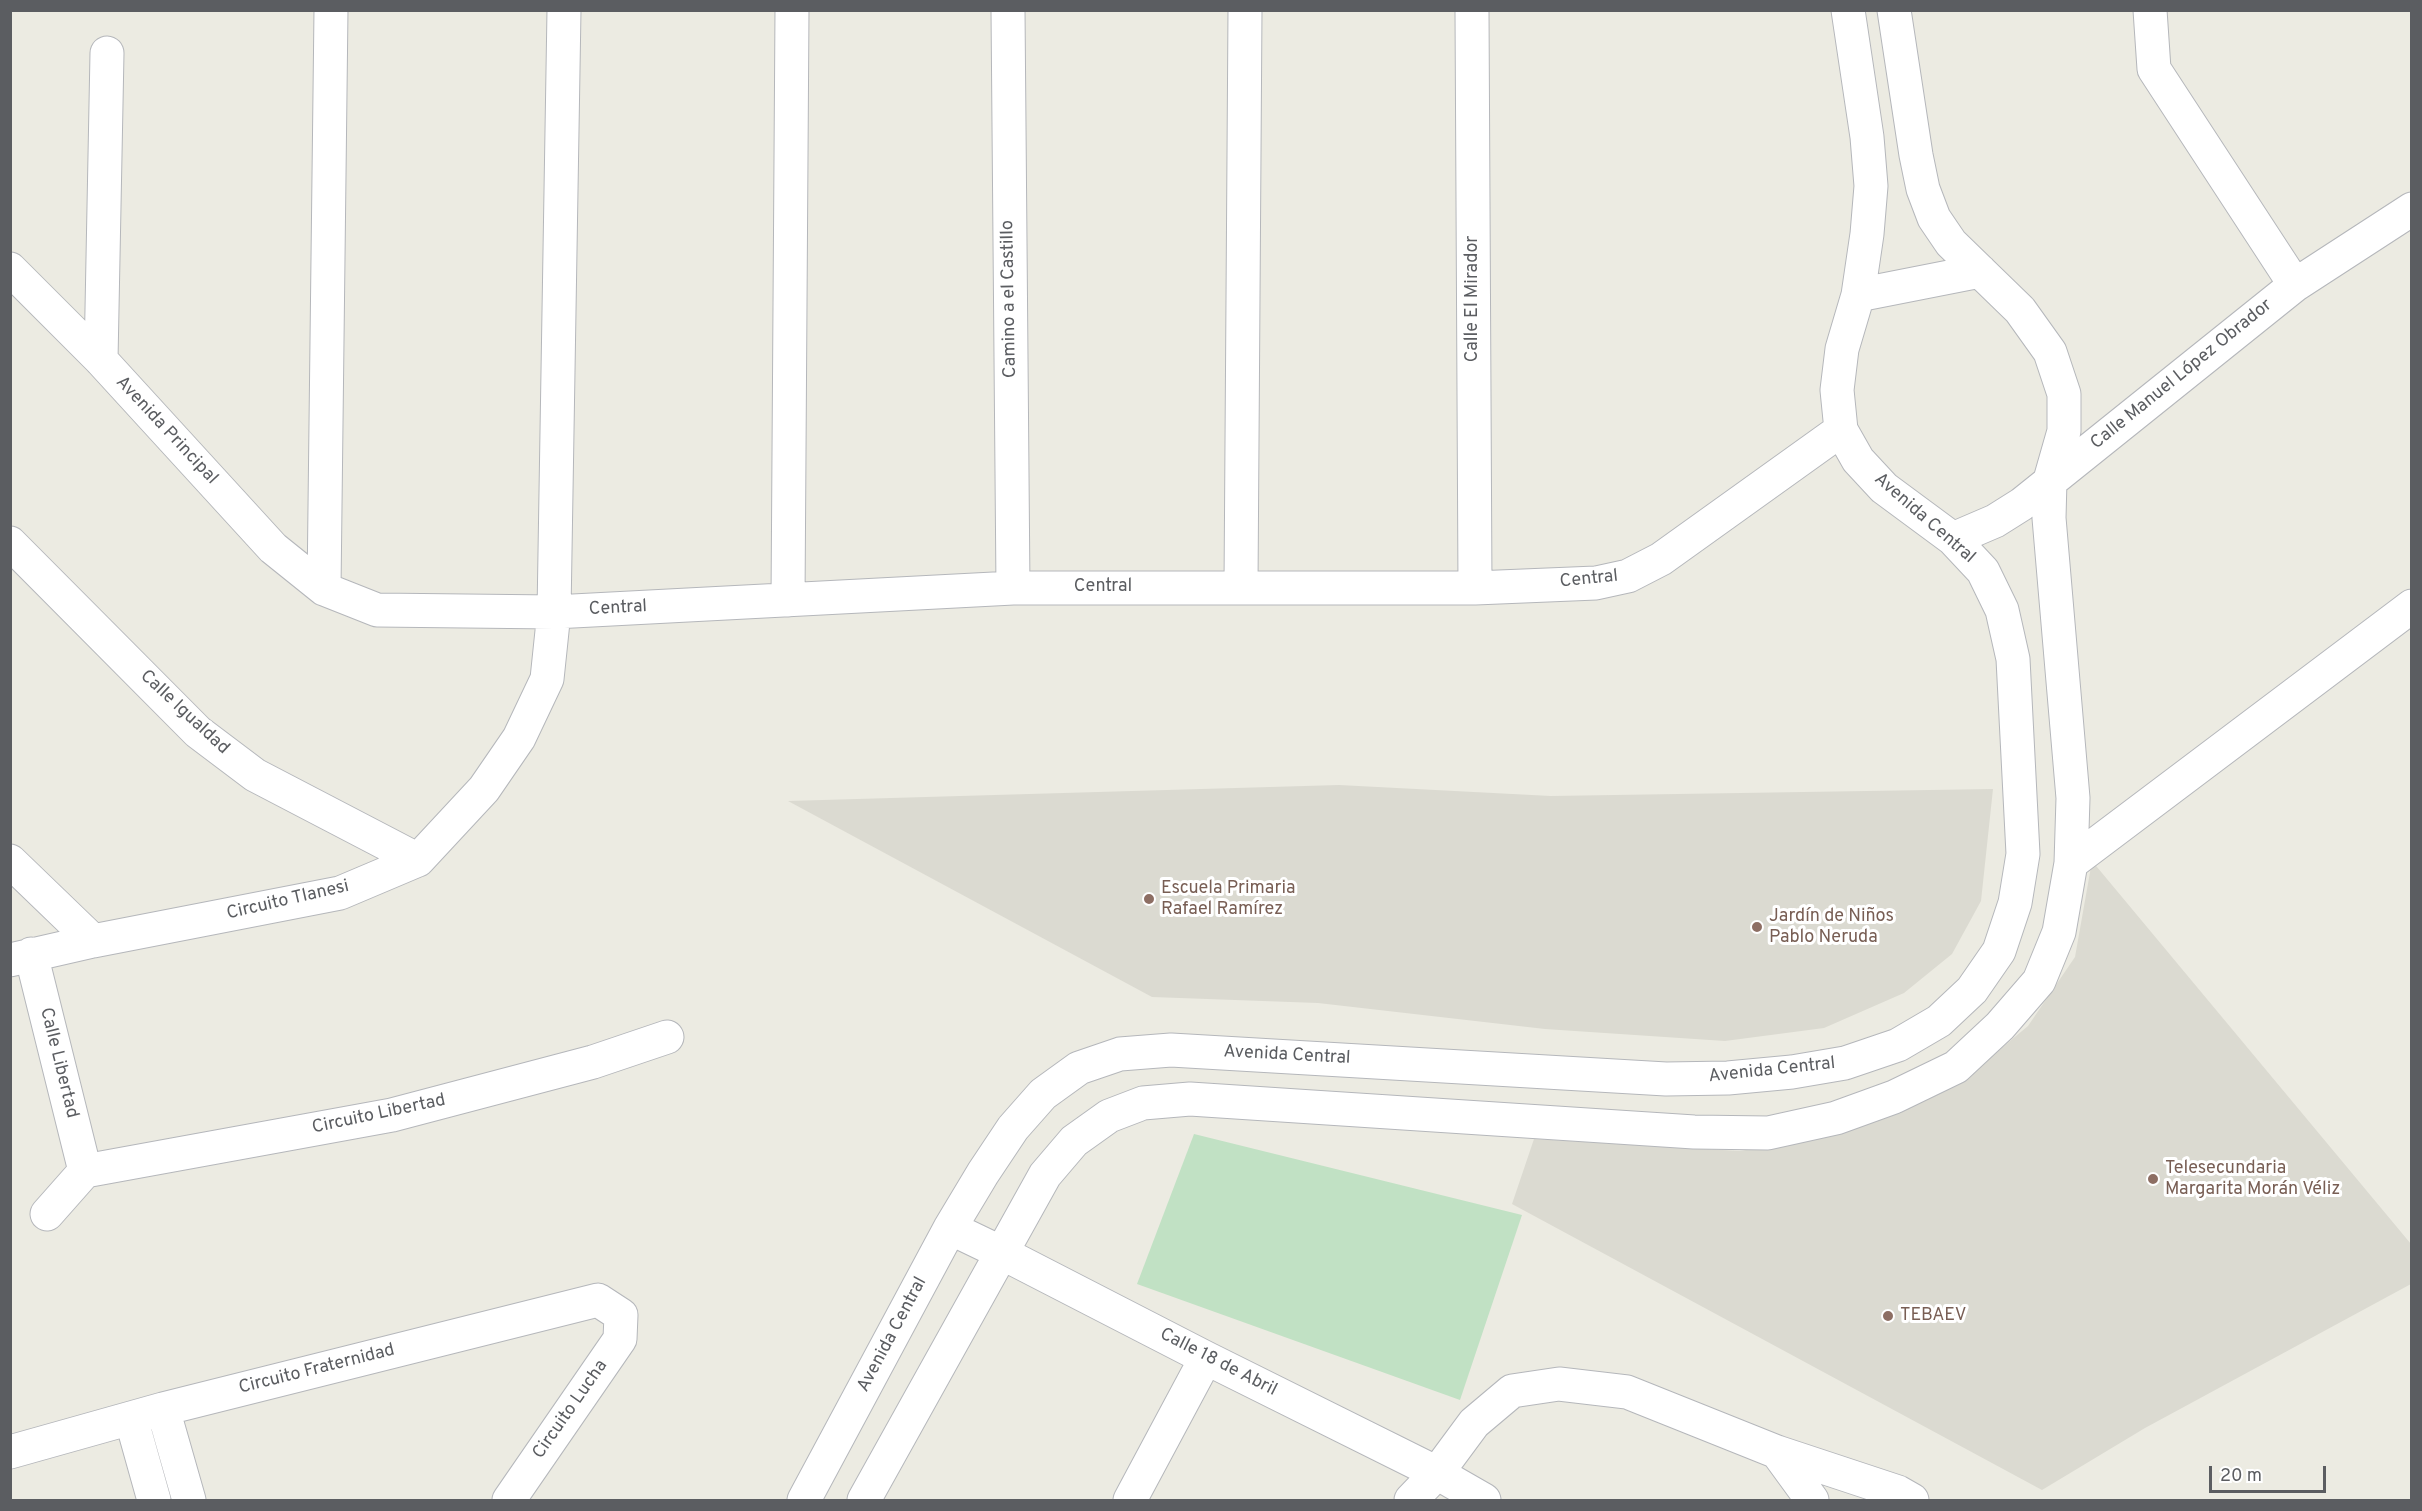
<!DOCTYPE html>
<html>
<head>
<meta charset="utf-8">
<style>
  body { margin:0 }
  #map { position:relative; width:2422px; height:1511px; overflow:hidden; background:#ecebe2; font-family:Overpass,sans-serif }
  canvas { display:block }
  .frame { position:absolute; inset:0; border:12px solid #5b5d61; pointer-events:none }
  .scale { position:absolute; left:2209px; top:1466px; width:117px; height:27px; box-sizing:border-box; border:3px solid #5b5d61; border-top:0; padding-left:8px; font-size:18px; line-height:21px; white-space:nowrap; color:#5b5d61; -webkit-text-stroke:4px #fff; paint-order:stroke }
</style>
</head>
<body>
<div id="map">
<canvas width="2422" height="1511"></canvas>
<div class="frame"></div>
<div class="scale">20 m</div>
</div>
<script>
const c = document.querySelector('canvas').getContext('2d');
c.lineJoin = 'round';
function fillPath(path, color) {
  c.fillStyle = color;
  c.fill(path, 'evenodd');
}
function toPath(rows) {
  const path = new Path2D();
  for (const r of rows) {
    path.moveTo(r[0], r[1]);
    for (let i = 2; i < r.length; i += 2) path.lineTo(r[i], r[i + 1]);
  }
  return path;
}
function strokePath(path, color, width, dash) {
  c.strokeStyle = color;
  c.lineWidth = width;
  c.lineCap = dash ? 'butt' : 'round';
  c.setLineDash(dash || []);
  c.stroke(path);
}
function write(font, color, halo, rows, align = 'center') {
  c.font = font + ' Overpass,sans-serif';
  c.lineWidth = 6;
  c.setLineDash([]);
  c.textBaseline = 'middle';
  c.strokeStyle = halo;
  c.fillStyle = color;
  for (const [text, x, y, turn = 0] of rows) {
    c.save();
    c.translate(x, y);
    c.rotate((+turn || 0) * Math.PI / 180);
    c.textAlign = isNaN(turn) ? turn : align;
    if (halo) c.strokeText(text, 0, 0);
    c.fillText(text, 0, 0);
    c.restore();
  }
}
fillPath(toPath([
  [1339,785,1551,796,1993,789,1981,901,1952,954,1904,993,1824,1028,1725,1041,1545,1029,1318,1003,1152,997,788,801],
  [2092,861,2411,1244,2411,1284,2145,1428,2042,1490,1512,1204,1534,1139,1740,1151,1812,1139,1896,1114,1974,1071,2028,1026,2075,957]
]), '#dbdad1');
fillPath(toPath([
  [1194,1134,1522,1215,1460,1400,1137,1284]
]), '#c1e1c4');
const street = toPath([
  [1008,10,1013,588],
  [1472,10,1475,588],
  [2150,10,2154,69,2295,285],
  [10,269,101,360,273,548,324,589,377,610,554,612,1013,588,1475,588,1596,583,1628,576,1661,559,1841,430],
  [1858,295,1980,271],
  [101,360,107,53],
  [1953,539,1995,521,2022,504,2295,285,2412,209],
  [10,543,198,732,255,775,418,860],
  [1241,586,1245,10],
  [324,589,331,10],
  [788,600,792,10],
  [10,861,93,941],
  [2071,863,2412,606],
  [31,954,85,1171],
  [10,960,93,941,340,893,418,860,484,789,519,738,547,679,554,612,564,10],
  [85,1171,392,1115,593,1062,667,1037],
  [47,1214,85,1171],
  [950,1228,1002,1253,1206,1358,1437,1473,1484,1500],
  [163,1409,189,1500],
  [131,1418,154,1500],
  [10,1452,163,1409,598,1300,621,1315,620,1339,509,1500],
  [1777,1452,1812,1500],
  [804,1500,950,1228,983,1173,1013,1128,1043,1094,1079,1068,1120,1054,1171,1050,1666,1079,1728,1078,1792,1072,1845,1063,1898,1045,1939,1021,1972,990,1999,951,2015,903,2023,854,2013,659,2002,610,1983,571,1953,539,1884,488,1858,460,1841,430,1837,390,1842,349,1858,295,1867,234,1871,186,1867,137,1848,10],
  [864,1500,1045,1175,1074,1141,1109,1116,1143,1103,1190,1099,1694,1132,1768,1133,1836,1118,1894,1097,1956,1067,2000,1026,2039,981,2059,932,2071,863,2073,798,2049,518,2050,480,2064,431,2064,394,2050,352,2020,310,1951,243,1934,218,1923,189,1916,155,1894,10],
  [1130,1500,1206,1358],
  [1411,1500,1437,1473,1474,1423,1512,1391,1559,1384,1627,1392,1777,1452,1898,1492,1912,1500]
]);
strokePath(street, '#b5b7bb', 35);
strokePath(street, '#fff', 33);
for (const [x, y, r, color] of [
  [1149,899,6,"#8d6e63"],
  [1757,927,6,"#8d6e63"],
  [2153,1179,6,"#8d6e63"],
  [1888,1316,6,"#8d6e63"]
]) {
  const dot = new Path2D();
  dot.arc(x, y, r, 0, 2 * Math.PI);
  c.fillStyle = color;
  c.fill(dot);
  strokePath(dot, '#fff', 2);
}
write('18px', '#5b5d61', '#fff', [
  ["Camino a el Castillo",1010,299,-91],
  ["Calle El Mirador",1473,299,-90],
  ["Calle Manuel López Obrador",2182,375,-39],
  ["Avenida Principal",166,431,47],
  ["Avenida Central",1924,519,41],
  ["Central",1589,580,-6],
  ["Central",1103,587],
  ["Central",618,609,-3],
  ["Calle Igualdad",184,713,43],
  ["Circuito Tlanesi",288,901,-13],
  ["Avenida Central",1287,1056,3],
  ["Calle Libertad",58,1063,76],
  ["Avenida Central",1772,1071,-6],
  ["Circuito Libertad",379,1115,-12],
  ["Avenida Central",893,1335,-62],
  ["Calle 18 de Abril",1218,1363,27],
  ["Circuito Fraternidad",317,1370,-14],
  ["Circuito Lucha",571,1410,-55]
]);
write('18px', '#785e54', '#fff', [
  ["Escuela Primaria",1161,889],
  ["Rafael Ramírez",1161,910],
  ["Jardín de Niños",1769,917],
  ["Pablo Neruda",1769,938],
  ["Telesecundaria",2165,1169],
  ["Margarita Morán Véliz",2165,1190],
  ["TEBAEV",1900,1316]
], 'left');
</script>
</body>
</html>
